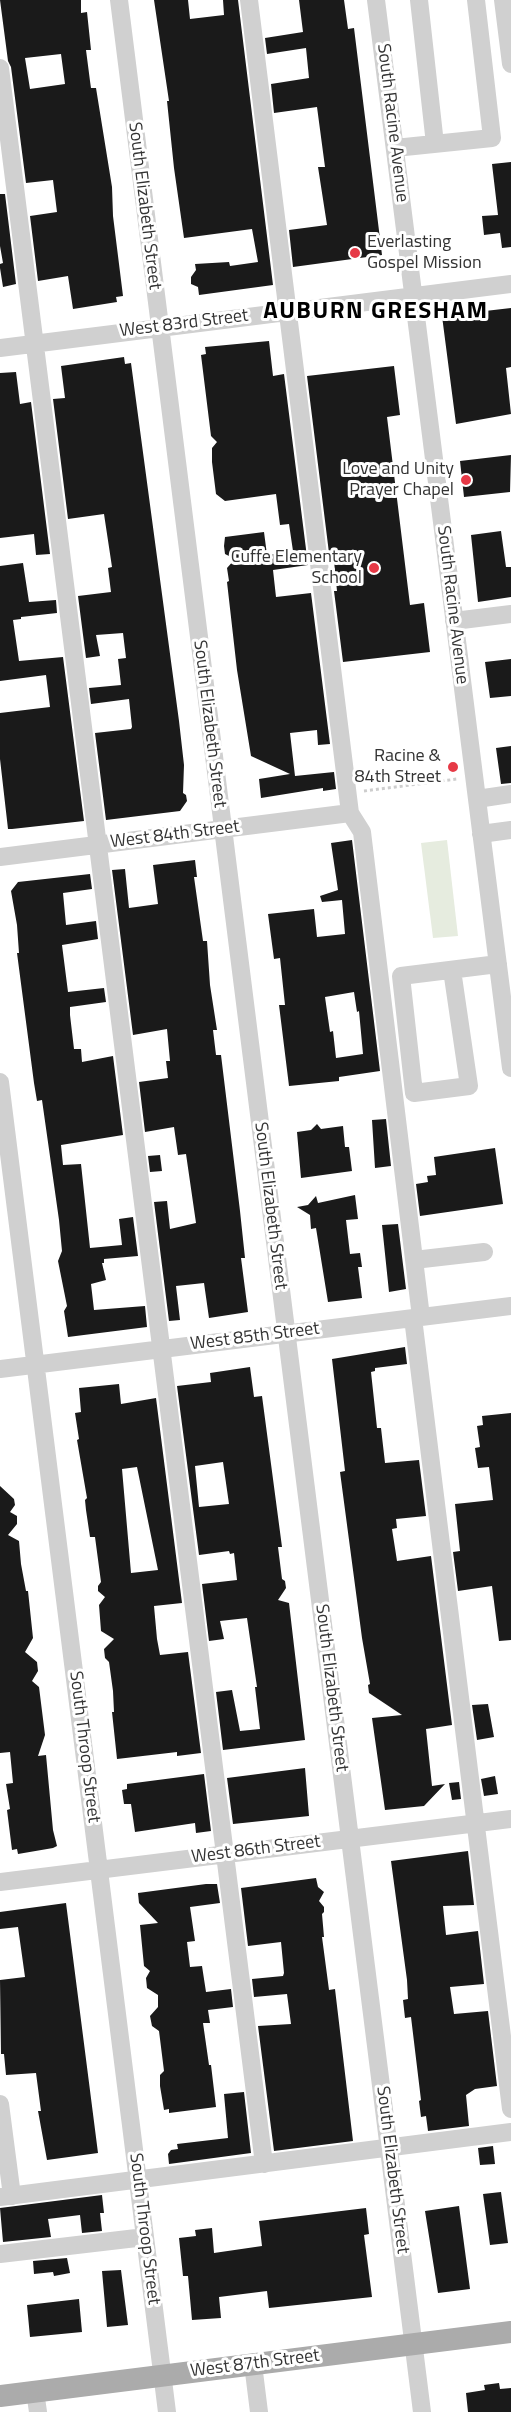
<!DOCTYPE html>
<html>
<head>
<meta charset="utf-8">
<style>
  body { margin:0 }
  canvas { display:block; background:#fff }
</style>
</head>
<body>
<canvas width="511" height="2412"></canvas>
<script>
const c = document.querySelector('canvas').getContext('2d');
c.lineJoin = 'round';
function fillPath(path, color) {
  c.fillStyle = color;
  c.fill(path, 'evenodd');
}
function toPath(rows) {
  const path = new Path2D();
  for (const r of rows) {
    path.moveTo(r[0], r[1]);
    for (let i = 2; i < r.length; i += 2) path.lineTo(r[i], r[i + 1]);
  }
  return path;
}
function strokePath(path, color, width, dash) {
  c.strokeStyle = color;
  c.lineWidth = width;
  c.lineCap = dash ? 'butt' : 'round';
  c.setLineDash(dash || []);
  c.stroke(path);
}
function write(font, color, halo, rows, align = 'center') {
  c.font = font + ' "Titillium Web",sans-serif';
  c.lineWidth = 6;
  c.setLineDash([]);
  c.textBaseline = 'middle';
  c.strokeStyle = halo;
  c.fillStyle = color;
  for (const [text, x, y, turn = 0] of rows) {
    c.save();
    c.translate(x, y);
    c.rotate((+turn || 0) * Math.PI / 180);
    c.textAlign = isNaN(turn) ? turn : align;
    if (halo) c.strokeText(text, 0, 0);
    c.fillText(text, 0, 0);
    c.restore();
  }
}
fillPath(toPath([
  [447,840,458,936,433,938,421,843]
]), '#e6ecdf');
fillPath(toPath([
  [0,0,81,0,81,13,87,12,91,50,86,50,90,81,91,88,96,88,112,187,113,216,123,296,116,297,117,302,73,309,68,276,38,281,30,216,57,212,53,180,26,183,11,67,8,61],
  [61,54,65,84,30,89,25,58],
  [154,0,188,0,190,19,224,15,223,0,238,0,273,285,199,295,198,287,191,284,191,277,196,270,195,264,229,262,230,266,258,262,252,229,184,238,174,168,167,101,169,101],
  [299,0,344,0,348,29,354,28,382,255,293,267,289,230,327,225,318,167,325,167,317,107,274,113,271,84,309,78,306,48,267,54,265,38,303,32],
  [511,162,511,247,502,248,500,233,484,235,482,216,498,215,492,164],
  [0,194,5,194,16,284,3,287,0,268,0,264,3,263,0,246],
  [511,308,511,367,506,368,511,414,456,424,442,316],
  [269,341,273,376,284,374,308,565,273,570,276,597,311,593,330,744,318,745,317,730,290,733,295,776,334,772,336,789,323,791,323,788,261,798,259,779,290,774,251,756,237,670,227,582,229,581,227,568,235,559,225,554,224,546,225,537,264,532,267,555,293,551,289,524,280,525,276,494,225,501,216,494,212,462,212,448,217,442,211,436,201,355,206,354,205,347],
  [124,357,125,364,131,363,179,721,184,765,183,793,186,795,187,801,180,811,106,820,95,733,131,729,132,727,129,699,91,704,89,688,121,685,118,659,126,658,123,633,96,635,100,656,86,658,78,596,111,592,108,568,112,567,104,514,68,519,53,399,65,398,61,366],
  [394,366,400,415,387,417,410,605,424,603,430,652,343,662,334,591,337,591,334,561,330,561,307,376],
  [16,372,20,404,31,402,50,554,36,555,34,534,0,538,0,373],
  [511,455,510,492,464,497,460,461],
  [501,531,506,567,511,567,511,597,478,602,471,535],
  [23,563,29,602,56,600,57,613,21,617,21,619,13,620,19,661,63,657,84,821,12,829,8,829,0,759,0,713,50,707,46,675,0,681,0,566],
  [511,659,511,696,490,698,485,662],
  [511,746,511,783,501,784,496,748],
  [352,840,380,1071,339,1077,339,1081,289,1086,279,1005,285,1005,280,958,274,959,268,914,314,909,317,937,345,934,342,900,322,902,320,896,338,890,331,843],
  [354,992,357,1012,359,1011,363,1054,336,1058,333,1031,330,1032,325,997],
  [195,860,197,877,194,877,203,941,207,941,210,985,217,1030,213,1030,216,1055,221,1055,240,1211,245,1258,241,1258,248,1312,209,1318,204,1283,176,1286,180,1320,169,1321,154,1202,167,1201,170,1229,196,1223,186,1154,178,1155,174,1127,145,1132,139,1082,168,1078,166,1061,170,1061,167,1029,133,1035,112,870,125,869,129,908,158,904,153,865],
  [90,874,92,889,63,893,66,925,96,921,98,939,62,945,68,992,104,988,106,1002,70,1007,70,1015,74,1049,81,1049,82,1062,113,1056,123,1135,61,1145,63,1165,81,1164,90,1248,122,1245,119,1219,133,1217,138,1256,104,1259,104,1263,102,1263,106,1280,91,1284,94,1310,145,1306,147,1327,68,1337,64,1311,67,1306,58,1261,62,1251,59,1220,42,1100,37,1101,34,1083,17,953,19,953,17,925,11,891,18,882],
  [386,1119,391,1166,375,1168,372,1120],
  [317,1124,321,1129,343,1126,345,1147,349,1147,352,1171,301,1178,297,1132,311,1130],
  [495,1148,503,1204,420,1216,416,1184,428,1182,427,1176,436,1175,434,1157],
  [160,1155,162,1171,150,1172,148,1156],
  [355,1195,358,1219,346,1220,350,1254,360,1253,362,1267,358,1267,362,1298,328,1302,316,1228,311,1229,310,1215,297,1207,308,1205,316,1196,318,1203],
  [398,1224,406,1289,389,1292,382,1225],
  [405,1347,407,1364,375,1368,375,1371,371,1372,377,1428,381,1428,385,1463,419,1460,426,1516,396,1519,397,1528,392,1529,397,1561,431,1556,452,1725,426,1729,432,1786,445,1784,424,1806,385,1810,372,1718,402,1715,369,1693,368,1685,370,1684,362,1638,340,1472,345,1471,332,1359],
  [250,1367,254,1397,262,1396,282,1547,278,1547,282,1579,285,1581,286,1588,278,1600,289,1603,305,1740,223,1750,216,1692,232,1690,240,1731,260,1729,255,1687,257,1687,247,1618,220,1621,224,1639,209,1641,202,1584,237,1580,234,1553,230,1554,229,1551,199,1555,177,1386,211,1382,210,1373],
  [223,1462,229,1504,199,1507,195,1466],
  [119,1384,121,1404,156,1398,182,1603,154,1606,157,1639,160,1655,188,1652,201,1753,177,1756,177,1752,117,1759,112,1712,114,1712,113,1691,109,1662,105,1658,104,1649,114,1639,101,1631,99,1605,105,1597,98,1591,98,1586,101,1582,95,1537,90,1537,86,1510,85,1500,87,1498,77,1440,79,1439,75,1413,81,1412,79,1388],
  [137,1467,158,1570,131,1573,122,1469],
  [511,1413,511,1640,499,1641,492,1586,458,1591,453,1552,460,1551,455,1504,493,1500,489,1467,478,1468,475,1448,480,1447,477,1426,483,1425,482,1416],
  [0,1486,14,1499,15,1505,10,1512,17,1516,17,1524,8,1535,19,1541,21,1564,26,1591,28,1591,33,1638,25,1652,37,1662,38,1671,32,1681,39,1687,45,1735,38,1756,46,1755,53,1830,57,1846,53,1848,18,1854,17,1849,12,1850,7,1810,10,1809,6,1784,13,1783,10,1752,0,1753],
  [488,1704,494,1737,477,1740,472,1705],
  [305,1768,309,1816,233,1824,227,1778],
  [204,1774,211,1831,196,1833,195,1823,135,1832,131,1804,124,1804,122,1790,127,1789,127,1784],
  [495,1776,498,1794,484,1796,481,1779],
  [459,1782,461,1799,452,1800,449,1783],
  [468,1851,474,1905,443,1906,446,1935,478,1931,484,1984,450,1987,454,2014,488,2011,497,2086,475,2089,466,2095,469,2126,428,2131,426,2116,421,2117,419,2101,421,2100,411,2017,405,2018,403,2000,408,1999,407,1980,391,1861],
  [316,1878,318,1887,324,1892,319,1901,324,1907,324,1912,322,1914,324,1937,322,1937,329,1990,335,1989,353,2141,274,2151,258,2026,291,2024,287,1994,254,1997,252,1979,283,1976,284,1973,281,1942,248,1946,241,1888],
  [206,1884,217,1884,220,1903,190,1907,195,1941,187,1942,190,1967,202,1966,206,1992,231,1989,233,2007,208,2010,210,2023,203,2023,209,2065,211,2065,216,2107,169,2113,169,2109,164,2110,160,2086,160,2075,164,2071,159,2031,152,2026,150,2016,158,2007,158,1995,147,1988,146,1978,150,1971,144,1966,140,1925,158,1923,139,1903,138,1893],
  [66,1903,98,2153,47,2160,38,2111,41,2111,36,2073,6,2075,4,2054,1,2054,0,1980,25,1977,18,1927,0,1929,0,1912],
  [244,2092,251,2153,169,2164,168,2154,171,2150,178,2149,177,2144,228,2138,224,2094],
  [493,2146,495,2164,480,2165,478,2148],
  [501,2192,508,2243,490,2245,483,2194],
  [102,2195,104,2213,100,2213,102,2231,82,2233,80,2215,48,2219,51,2237,3,2242,0,2208],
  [459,2206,470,2289,438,2293,425,2211],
  [366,2208,369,2234,364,2235,372,2297,269,2308,267,2291,219,2297,221,2318,192,2320,188,2276,183,2276,179,2238,196,2236,195,2230,212,2228,214,2253,262,2246,259,2221],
  [67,2258,70,2273,54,2276,53,2272,34,2274,33,2261],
  [121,2270,128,2325,107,2327,102,2271],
  [79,2299,82,2332,30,2337,27,2305],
  [499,2383,500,2389,511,2388,511,2412,468,2412,466,2393,485,2390,484,2385]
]), '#1a1a1a');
strokePath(toPath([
  [364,791,457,779]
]), '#cdcdcd', 3, [3, 3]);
strokePath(toPath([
  [119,0,422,2412],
  [249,0,350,813,362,832,421,1317],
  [376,0,511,1068],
  [419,0,435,144],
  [503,0,511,64],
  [0,68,264,2164],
  [395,148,492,138,476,0],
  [0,348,511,284],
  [454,621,511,614],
  [477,799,511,794],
  [481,834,511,830],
  [0,857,350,813],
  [452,970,469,1086,414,1093,401,976,498,964],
  [0,1082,167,2412],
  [414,1260,484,1252],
  [413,1318,511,2109],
  [0,1369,511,1306],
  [0,1882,511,1819],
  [0,2104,12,2196],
  [0,2197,511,2132],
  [0,2254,145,2237],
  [253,2364,259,2412],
  [35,2391,38,2412]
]), '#d0d0d0', 18);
strokePath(toPath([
  [0,2396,511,2332]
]), '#ababab', 22);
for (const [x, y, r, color] of [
  [355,253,6,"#e63946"],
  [466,480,6,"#e63946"],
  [374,568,6,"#e63946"],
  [453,767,6,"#e63946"]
]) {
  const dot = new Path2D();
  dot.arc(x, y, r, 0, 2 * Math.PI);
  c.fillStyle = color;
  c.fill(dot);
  strokePath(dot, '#fff', 2);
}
write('18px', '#333', '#fff', [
  ["South Racine Avenue",392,123,83],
  ["South Elizabeth Street",144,206,83],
  ["West 83rd Street",184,324,-7],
  ["South Racine Avenue",452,605,83],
  ["South Elizabeth Street",209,724,83],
  ["West 84th Street",175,835,-7],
  ["South Elizabeth Street",270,1206,83],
  ["West 85th Street",255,1337,-7],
  ["South Elizabeth Street",331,1688,83],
  ["South Throop Street",84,1747,83],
  ["West 86th Street",256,1850,-7],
  ["South Elizabeth Street",392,2170,83],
  ["South Throop Street",144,2229,83],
  ["West 87th Street",255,2364,-7]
]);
write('18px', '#333', '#fff', [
  ["Everlasting",367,243,"left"],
  ["Gospel Mission",367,264,"left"],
  ["Love and Unity",454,470],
  ["Prayer Chapel",454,491],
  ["Cuffe Elementary",362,558],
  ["School",362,579],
  ["Racine &",441,757],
  ["84th Street",441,778]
], 'right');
c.letterSpacing = '1.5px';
write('bold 24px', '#000', '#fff', [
  ["AUBURN GRESHAM",376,312]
]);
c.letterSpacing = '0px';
</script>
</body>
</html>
